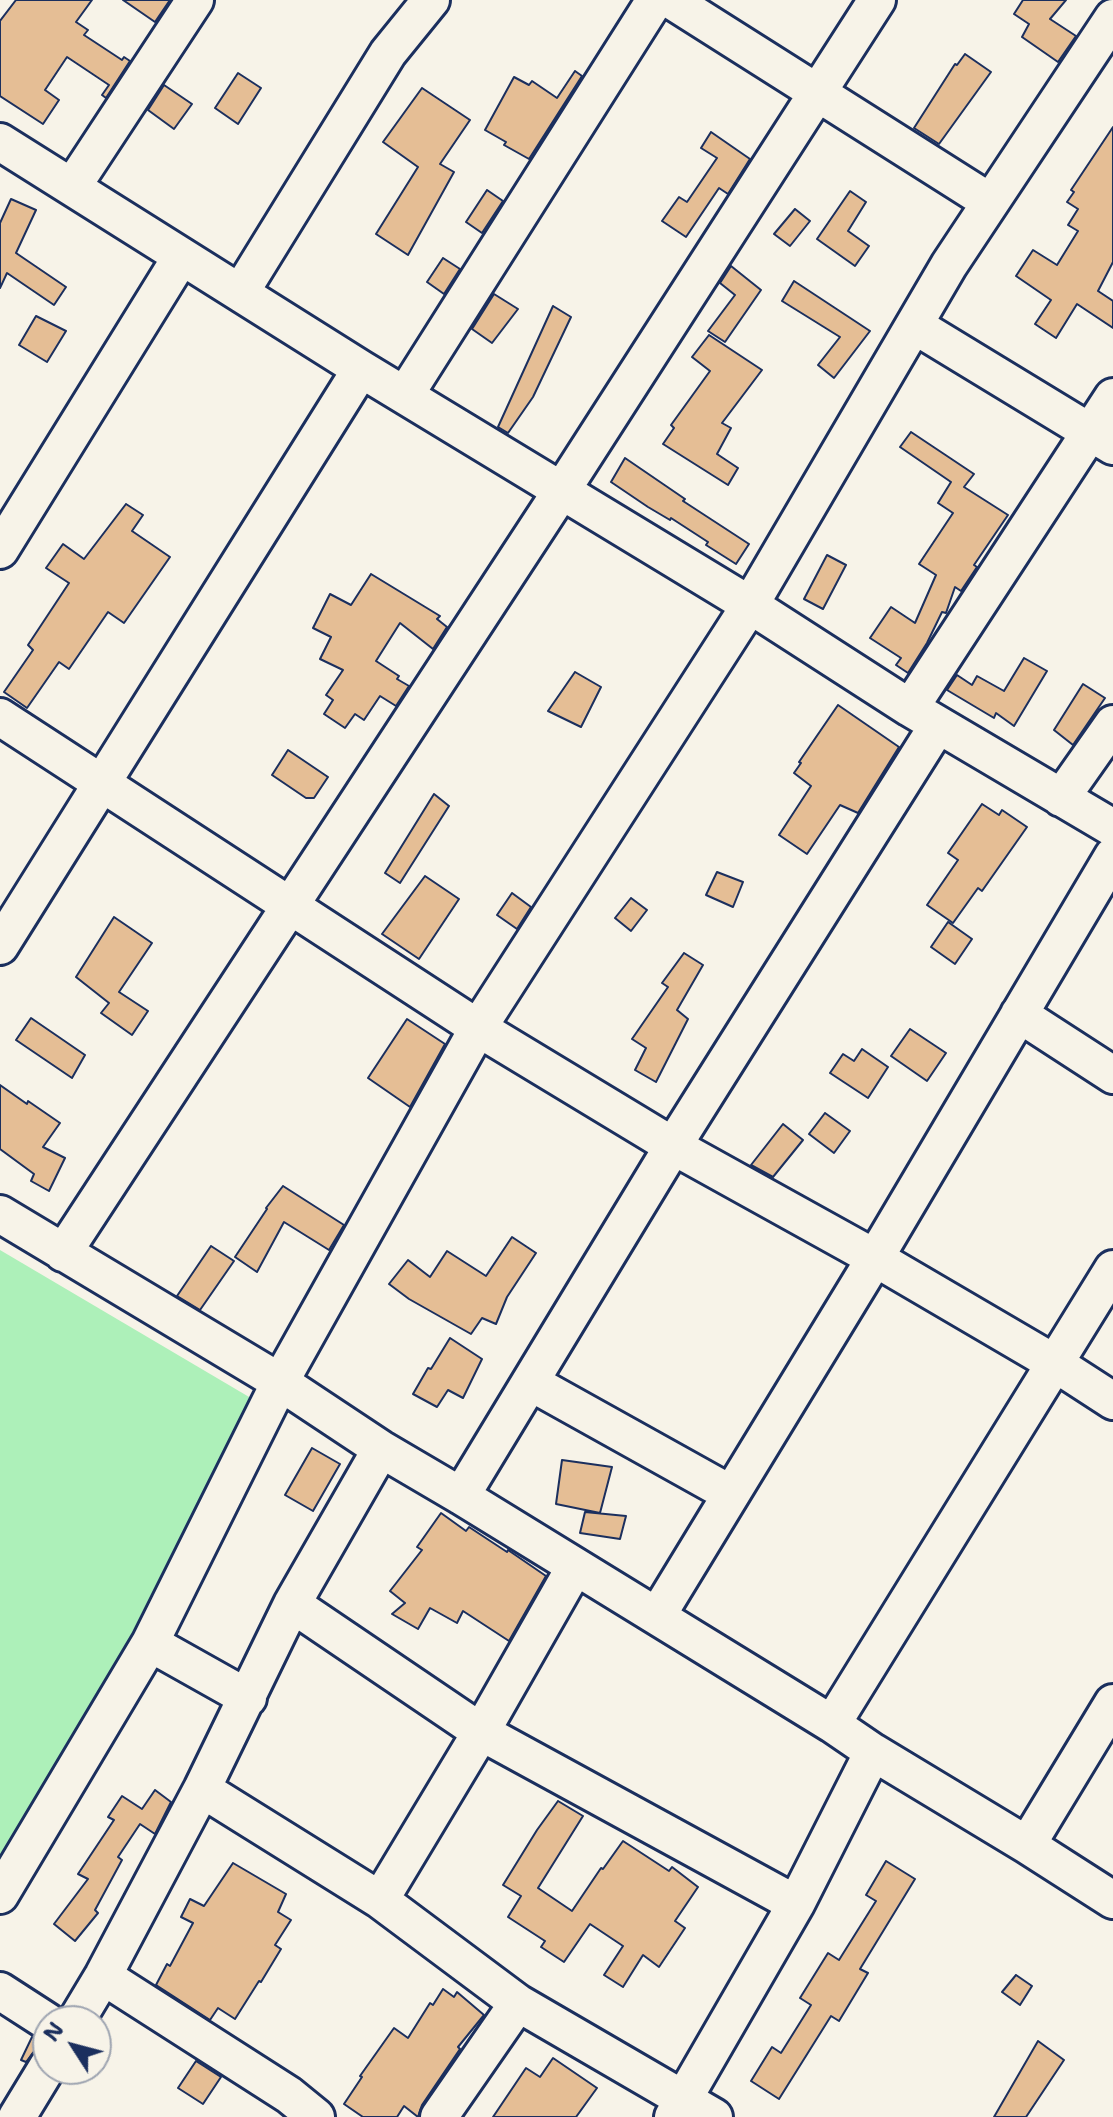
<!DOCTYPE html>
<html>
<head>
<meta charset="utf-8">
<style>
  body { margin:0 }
  #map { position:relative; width:1113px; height:2117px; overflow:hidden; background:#f7f3e8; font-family:"Shantell Sans",sans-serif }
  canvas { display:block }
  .north { position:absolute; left:32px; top:2005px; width:80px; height:80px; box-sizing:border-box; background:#f7f3e8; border:2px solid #9fa5b1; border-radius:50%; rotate:306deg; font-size:22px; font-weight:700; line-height:32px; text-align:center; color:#1b2f5e }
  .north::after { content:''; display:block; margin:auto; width:28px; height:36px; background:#1b2f5e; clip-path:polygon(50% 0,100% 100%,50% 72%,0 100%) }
</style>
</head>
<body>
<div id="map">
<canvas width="1113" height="2117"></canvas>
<div class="north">N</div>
</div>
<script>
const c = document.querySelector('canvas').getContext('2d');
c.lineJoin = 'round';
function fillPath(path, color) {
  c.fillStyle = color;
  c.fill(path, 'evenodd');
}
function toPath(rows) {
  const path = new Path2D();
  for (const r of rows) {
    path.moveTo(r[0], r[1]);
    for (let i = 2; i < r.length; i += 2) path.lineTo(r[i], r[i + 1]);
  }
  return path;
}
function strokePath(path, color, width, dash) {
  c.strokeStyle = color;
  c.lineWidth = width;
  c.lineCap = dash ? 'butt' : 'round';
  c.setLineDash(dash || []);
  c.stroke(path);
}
fillPath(toPath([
  [0,1250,261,1404,121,1664,0,1866]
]), '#adf0b9');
const building = toPath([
  [16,0,92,0,76,22,88,30,84,35,122,60,124,57,130,61,106,98,102,95,109,85,67,57,45,90,59,100,43,124,0,96,0,21,16,0],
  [123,0,170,0,155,22,123,0],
  [1023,0,1066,0,1050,19,1076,36,1058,62,1022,37,1029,24,1014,14,1023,0],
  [965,54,991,72,939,144,914,128,955,64,957,65,965,54],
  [575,71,582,76,529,159,504,145,506,142,485,130,514,77,529,85,532,81,557,98,575,71],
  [238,73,261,88,238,124,215,108,238,73],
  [164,85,192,104,174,129,148,110,164,85],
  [422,88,470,120,440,164,454,172,408,255,376,234,418,167,383,142,422,88],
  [1113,127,1113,262,1098,291,1113,301,1113,328,1077,304,1056,338,1035,324,1051,300,1016,276,1033,250,1057,265,1078,231,1068,225,1078,209,1067,202,1074,192,1071,190,1113,127],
  [711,132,750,159,728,194,719,188,686,237,662,221,679,197,687,202,717,158,701,148,711,132],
  [487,190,503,201,482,233,466,222,487,190],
  [850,191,866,202,848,231,869,246,855,266,817,239,850,191],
  [11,199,36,210,16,253,66,287,54,305,7,273,0,288,0,223,11,199],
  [795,209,810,221,790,246,774,234,795,209],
  [443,258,460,269,444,294,427,282,443,258],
  [731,266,761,290,725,342,708,331,735,295,720,283,731,266],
  [794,281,870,331,834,378,818,365,840,337,782,301,794,281],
  [494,294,518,309,492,343,472,329,494,294],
  [553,306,571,317,533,397,508,433,498,427,553,306],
  [36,316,66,331,47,362,19,345,36,316],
  [709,335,762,370,722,423,731,428,717,454,738,468,728,485,663,444,674,428,671,425,710,371,692,357,709,335],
  [911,432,974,474,964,487,1008,515,974,565,977,567,961,591,955,587,946,613,942,612,927,643,908,673,896,665,901,658,870,638,891,607,915,623,936,575,919,564,953,513,938,503,951,482,900,447,911,432],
  [625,458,685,499,683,501,749,544,736,564,706,545,708,542,671,518,670,520,648,507,611,482,625,458],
  [126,504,143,515,132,531,170,557,124,623,108,612,69,669,59,662,27,708,4,692,33,650,28,645,69,583,46,568,63,544,84,559,126,504],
  [827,555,846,565,823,609,804,599,827,555],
  [371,574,440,616,437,619,447,627,433,649,400,623,376,661,399,676,397,679,409,686,396,706,380,696,364,720,355,714,345,728,324,714,333,700,326,695,343,670,320,659,331,637,313,628,330,594,351,605,371,574],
  [1024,658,1047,671,1014,726,996,713,994,718,947,690,957,675,972,685,977,676,1004,691,1024,658],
  [575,672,601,687,581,727,548,711,575,672],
  [1083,684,1105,698,1073,745,1054,730,1083,684],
  [838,705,899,747,858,813,840,805,807,854,779,835,811,786,794,773,801,763,799,762,838,705],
  [288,750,328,777,314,798,306,798,272,775,288,750],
  [434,794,449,806,400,883,385,873,434,794],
  [982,804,999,815,1002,810,1027,827,982,891,978,888,953,923,927,905,958,860,948,853,982,804],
  [717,872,743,882,733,907,706,895,717,872],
  [425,876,459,899,419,959,382,934,425,876],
  [512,893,531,907,517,929,497,915,512,893],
  [631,898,647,910,631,931,615,918,631,898],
  [114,917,152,943,119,992,148,1011,132,1035,101,1013,109,1003,76,977,114,917],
  [948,922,972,939,955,964,931,947,948,922],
  [684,953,703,965,677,1010,688,1019,656,1082,635,1070,646,1048,632,1039,668,987,662,983,684,953],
  [31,1018,85,1055,72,1078,16,1040,31,1018],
  [407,1019,445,1044,410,1107,368,1078,407,1019],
  [910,1029,946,1053,927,1081,891,1056,910,1029],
  [862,1049,888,1067,868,1098,830,1073,843,1054,854,1061,862,1049],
  [0,1085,27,1104,28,1101,60,1123,43,1147,65,1158,49,1191,31,1181,34,1174,0,1149,0,1085],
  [825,1113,850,1131,834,1153,809,1134,825,1113],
  [783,1124,803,1140,773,1177,751,1165,783,1124],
  [283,1186,344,1225,329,1250,284,1222,257,1272,235,1257,267,1209,266,1208,283,1186],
  [512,1237,536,1253,507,1297,496,1324,482,1318,471,1334,409,1299,389,1284,408,1260,430,1277,447,1251,486,1276,512,1237],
  [211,1246,234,1261,200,1310,177,1296,211,1246],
  [450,1338,482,1359,463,1398,448,1390,437,1407,413,1394,428,1368,431,1369,450,1338],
  [312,1448,340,1464,313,1511,285,1495,312,1448],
  [562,1460,612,1467,600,1513,556,1504,562,1460],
  [585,1512,626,1516,620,1539,580,1533,585,1512],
  [441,1513,466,1531,469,1527,507,1552,508,1550,546,1576,509,1641,463,1611,457,1623,430,1608,418,1629,392,1614,405,1603,390,1591,422,1550,417,1547,441,1513],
  [155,1790,171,1802,155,1834,140,1824,118,1857,122,1860,95,1910,98,1913,75,1941,54,1924,88,1879,78,1874,114,1820,108,1817,122,1796,142,1809,155,1790],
  [558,1801,583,1816,538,1888,572,1911,601,1868,603,1869,623,1841,669,1871,672,1867,698,1887,675,1921,685,1928,659,1967,643,1955,623,1987,604,1975,623,1946,590,1924,564,1962,541,1947,545,1941,508,1917,521,1896,503,1885,537,1830,558,1801],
  [886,1861,915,1879,860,1969,868,1973,839,2021,831,2016,779,2099,751,2081,772,2047,781,2053,811,2005,800,1998,828,1953,839,1960,876,1901,866,1895,886,1861],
  [233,1863,286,1894,278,1912,291,1920,275,1945,281,1949,261,1982,259,1981,235,2019,218,2008,210,2020,156,1985,167,1964,170,1966,193,1923,181,1917,190,1899,204,1906,233,1863],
  [1016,1975,1032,1986,1020,2005,1002,1992,1016,1975],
  [443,1989,454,1997,457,1992,484,2015,458,2047,460,2049,422,2105,418,2117,404,2106,397,2117,363,2117,344,2104,362,2077,360,2076,394,2028,408,2038,430,2003,433,2005,443,1989],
  [32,2037,48,2043,48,2045,37,2048,26,2062,21,2060,32,2037],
  [1038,2041,1064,2060,1026,2117,994,2117,1038,2041],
  [553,2058,597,2088,576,2117,493,2117,526,2068,540,2077,553,2058],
  [196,2061,221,2077,203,2104,178,2088,196,2061]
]);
fillPath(building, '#e5be95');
strokePath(building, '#1b2f5e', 2);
const minor = toPath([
  [671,0,990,202],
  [0,142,361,369,750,605,910,708,1113,828],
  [72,187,195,0],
  [240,293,388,53,431,0],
  [914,325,1113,446],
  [405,395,655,0],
  [0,550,181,257],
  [910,708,1113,397],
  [0,717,478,1028,673,1146,875,1258,1056,1364,1113,1401],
  [1061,798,1113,724],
  [0,946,361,369],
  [1019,1014,1113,1075],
  [0,1214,280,1382,381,1449,461,1496,832,1724,873,1752,1027,1845,1113,1900],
  [63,1253,562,490,877,0],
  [530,1382,731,1494],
  [461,1496,673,1146,938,725],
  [292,1604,481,1732,796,1904],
  [657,1616,875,1258,1113,856],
  [150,1643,248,1698],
  [832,1724,1113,1269],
  [202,1789,380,1900,518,2003,714,2117],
  [1027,1845,1113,1703],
  [0,1895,150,1643,280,1382,478,1028,750,605,949,265,1113,18],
  [380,1900,481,1732,575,1567],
  [103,1976,289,2095,316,2117],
  [0,1991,48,2022],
  [76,2021,103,1976,202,1789,292,1604,381,1449],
  [17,2117,48,2066],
  [439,2117,518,2003],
  [673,2117,796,1904,873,1752]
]);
strokePath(minor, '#1b2f5e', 42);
strokePath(minor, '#f7f3e8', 36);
</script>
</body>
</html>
